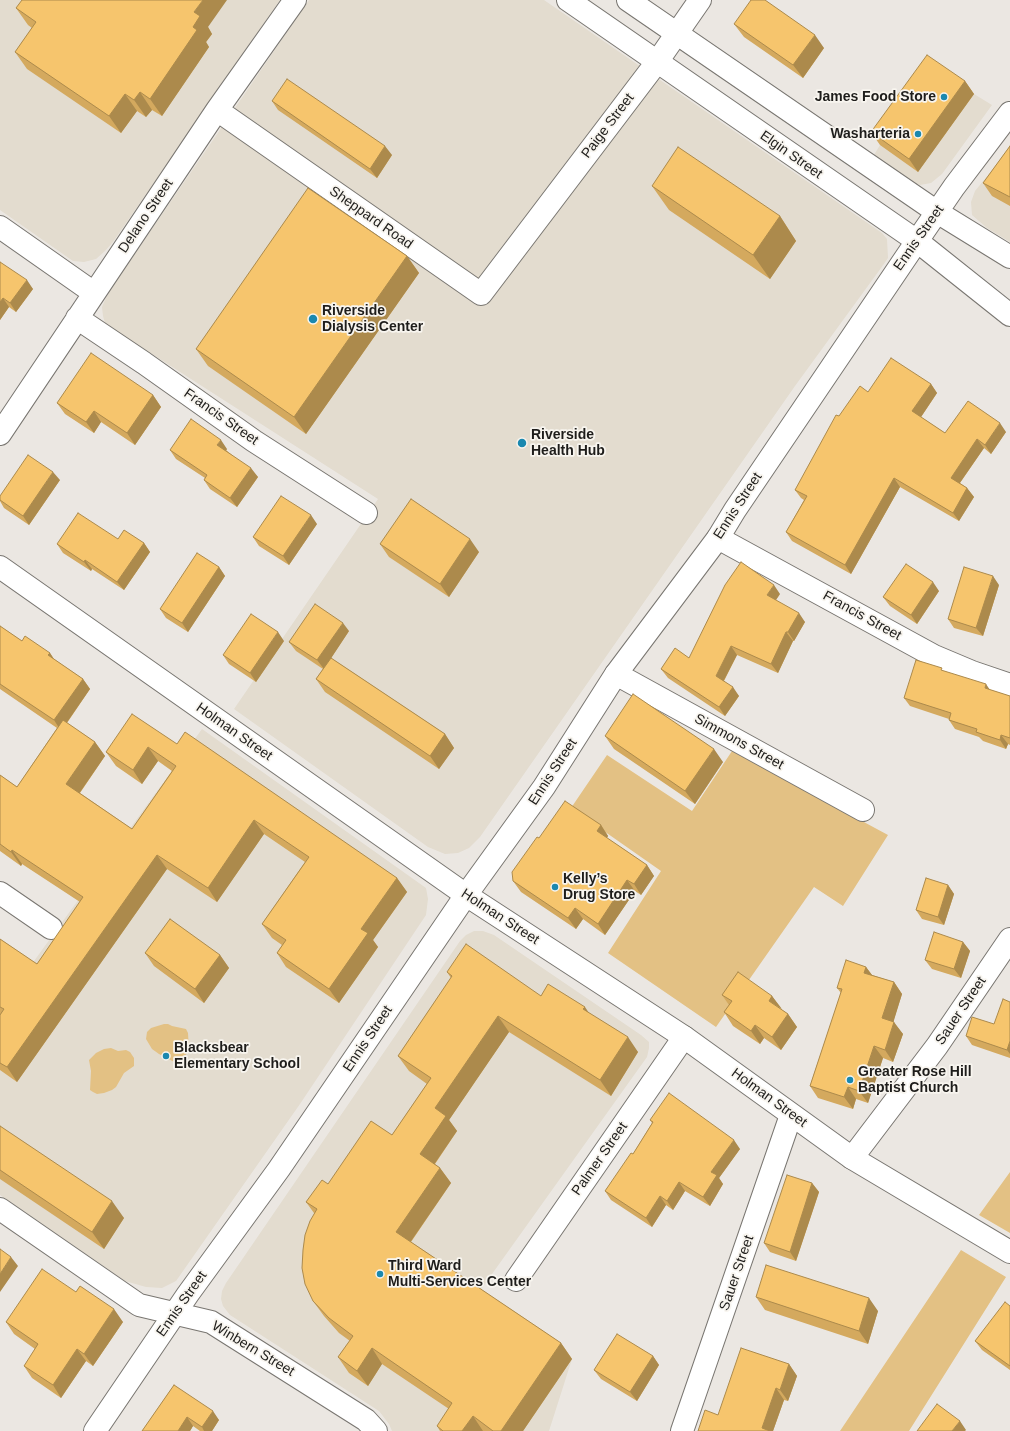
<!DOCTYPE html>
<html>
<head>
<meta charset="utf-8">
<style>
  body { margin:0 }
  canvas { display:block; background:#ebe7e2 }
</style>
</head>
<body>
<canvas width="1010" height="1431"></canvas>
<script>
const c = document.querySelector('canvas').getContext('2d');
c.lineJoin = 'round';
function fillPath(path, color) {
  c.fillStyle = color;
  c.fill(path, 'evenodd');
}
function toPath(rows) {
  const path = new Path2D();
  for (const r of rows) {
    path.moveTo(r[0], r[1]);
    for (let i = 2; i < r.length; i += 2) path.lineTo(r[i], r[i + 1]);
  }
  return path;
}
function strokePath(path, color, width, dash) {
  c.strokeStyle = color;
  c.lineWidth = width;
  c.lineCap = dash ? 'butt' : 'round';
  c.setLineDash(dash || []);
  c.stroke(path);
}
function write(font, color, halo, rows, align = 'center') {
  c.font = font + ' Arial,sans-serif';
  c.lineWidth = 3.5;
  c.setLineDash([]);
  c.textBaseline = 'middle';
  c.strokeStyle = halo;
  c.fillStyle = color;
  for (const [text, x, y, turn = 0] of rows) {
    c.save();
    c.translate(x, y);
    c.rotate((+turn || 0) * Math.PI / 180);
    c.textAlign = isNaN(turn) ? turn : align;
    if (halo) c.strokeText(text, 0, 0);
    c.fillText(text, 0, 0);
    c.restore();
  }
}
fillPath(toPath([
  [0,0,280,0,113,242,105,251,96,259,84,262,73,261,0,210],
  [309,0,544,0,882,233,887,239,888,258,881,268,795,386,480,837,469,848,458,853,445,854,428,847,234,709,378,499,124,336,105,323,103,316,102,307,108,293],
  [974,94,992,105,942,174,931,183,920,185,912,182,874,155,880,145],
  [1010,148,1010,242,987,228,972,215,971,202,975,191],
  [202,729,426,888,428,899,426,915,300,1104,176,1281,162,1288,146,1287,125,1281,0,1195,0,1008],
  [474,931,483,931,494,935,641,1035,649,1042,649,1048,647,1057,477,1295,572,1359,549,1431,392,1431,389,1424,379,1411,230,1315,223,1306,221,1299,222,1291,226,1283,460,941,466,935]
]), '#e3dccf');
fillPath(toPath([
  [732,751,888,835,843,906,814,887,716,1027,608,953,661,871,571,808,607,755,692,811],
  [164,1024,168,1024,172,1026,186,1029,188,1033,189,1051,178,1064,159,1054,152,1049,146,1039,147,1032,151,1028],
  [111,1048,118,1051,126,1050,130,1052,134,1058,134,1066,124,1073,116,1087,112,1090,104,1093,97,1094,93,1092,90,1090,91,1071,89,1060,96,1053,104,1049],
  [1010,1172,1010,1233,979,1215],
  [961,1250,1006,1277,909,1431,840,1431]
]), '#e3c184');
const minor = toPath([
  [217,110,481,294,657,62,700,0],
  [0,227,94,293],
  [77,318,144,363,254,441,366,513],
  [0,434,217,110,295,0],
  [718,538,934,656,972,672,1010,685],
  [616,674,863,810],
  [0,893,51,928],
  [852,1158,937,1046,1010,939],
  [0,1209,139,1305,211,1322,366,1420,376,1431],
  [516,1280,684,1037],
  [682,1431,791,1115]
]);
const tertiary = toPath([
  [0,567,466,895,684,1037,852,1158,1010,1252],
  [95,1431,188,1294,279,1169,466,895,544,787,616,674,718,538,735,510,917,241,954,187,1010,113]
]);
const primary = toPath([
  [568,0,917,241,1010,315],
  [628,0,937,212,1010,257]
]);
strokePath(minor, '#797671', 24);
strokePath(tertiary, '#797671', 24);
strokePath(primary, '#797671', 24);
strokePath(minor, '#fff', 22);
strokePath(tertiary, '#fff', 22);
strokePath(primary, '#fff', 22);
fillPath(toPath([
  [16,8,208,27,212,34,206,42,209,47,162,116,152,110,146,117,137,111,121,133,27,69,15,52,32,28,28,25],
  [734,24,824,48,803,78,744,37],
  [965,81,974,94,918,172,880,145,871,132],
  [272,101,392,155,377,178,278,110],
  [1010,146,1010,206,992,196,983,183],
  [652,186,780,216,796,241,770,279,669,210],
  [407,256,419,273,306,434,208,366,196,349],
  [0,262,33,289,16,312,9,307,0,320],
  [931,384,937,393,921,417,945,433,1006,432,991,454,984,448,960,483,967,488,974,497,959,521,900,487,851,574,792,541,786,532,804,500,801,498,795,490,839,416,868,392],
  [153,395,161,407,135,445,101,422,94,433,65,414,57,403],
  [227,449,226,450,258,477,237,507,210,489,204,480,205,478,176,459,170,450],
  [60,480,29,525,4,508,0,501,0,496],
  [317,524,289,565,259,546,253,537],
  [118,539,144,543,150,552,124,590,92,569,91,571,63,553,57,544],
  [380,544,479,552,449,597,389,557],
  [219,567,225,576,188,632,166,618,160,609],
  [999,585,983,636,954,628,948,619],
  [939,591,917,624,890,606,883,597],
  [780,594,776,600,805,622,794,641,793,641,778,673,737,655,724,681,739,696,725,716,668,678,661,669,689,658],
  [0,626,22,641,50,653,54,659,83,679,90,689,67,723,95,742,105,756,80,793,132,829,172,771,158,761,142,784,116,766,106,752,177,744,397,878,407,892,373,940,378,947,339,1003,286,967,277,953,282,945,272,938,262,924,305,862,264,834,217,902,167,869,17,1082,0,1070,0,1015,1,1014,0,1014,0,939,37,964,80,902,22,864,21,866,0,851,0,775,17,787,57,728,0,689],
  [349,631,331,658,445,734,454,748,439,769,325,692,316,679,323,669,296,651,289,642],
  [284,641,256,682,229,664,223,655],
  [944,671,990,690,1010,696,1010,745,1008,744,1006,749,983,741,979,737,955,729,949,720,949,719,910,706,904,698],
  [605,736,723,762,695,804,614,749],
  [601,825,608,836,607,838,647,865,654,876,641,895,635,891,605,935,583,919,576,929,521,892,513,881,539,838],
  [948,885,954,894,944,925,922,919,916,910],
  [963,942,970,951,961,978,932,969,925,960],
  [145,953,220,955,229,968,204,1003,154,966],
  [866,967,872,975,894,982,902,994,893,1022,903,1034,893,1062,883,1058,868,1103,856,1099,853,1109,818,1098,810,1086,841,993,837,988],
  [447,972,541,996,589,1013,638,1052,611,1096,509,1032,449,1120,457,1131,435,1164,440,1168,451,1183,411,1242,561,1343,572,1359,523,1431,440,1431,437,1426,449,1409,382,1364,368,1386,349,1373,338,1357,350,1341,339,1333,324,1316,313,1301,314,1213,306,1202,328,1184,392,1135,427,1084,409,1071,398,1056,451,978],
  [722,995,772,996,781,1009,788,1014,797,1027,781,1050,764,1038,760,1044,733,1026,724,1012,729,1005],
  [1010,1002,1010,1058,972,1045,966,1036,994,1024],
  [650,1120,740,1149,719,1178,723,1184,710,1206,685,1191,673,1210,666,1205,652,1227,611,1200,605,1191,633,1154,652,1123],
  [0,1126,124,1218,104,1249,0,1179],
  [812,1183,819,1192,796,1261,770,1252,764,1243],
  [76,1292,123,1322,93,1366,86,1361,61,1398,32,1378,24,1366,35,1349,14,1334,6,1322],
  [756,1297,878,1311,868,1344,765,1310],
  [1010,1306,1010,1370,982,1350,975,1341],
  [653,1356,659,1365,637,1401,601,1379,594,1370],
  [789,1364,797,1376,788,1401,784,1400,773,1431,718,1415],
  [174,1385,219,1420,212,1431,200,1431,193,1426,190,1431,142,1431]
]), '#d4a95e');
fillPath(toPath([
  [203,0,227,0,208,27,212,34,206,42,209,47,162,116,150,99,193,27,194,12],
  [815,35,824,48,803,78,793,65],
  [965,81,974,94,918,172,909,159],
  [140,92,152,110,146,117,134,100],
  [125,94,137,111,121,133,109,116],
  [385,146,392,155,377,178,370,169],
  [780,216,796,241,770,279,753,255],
  [407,256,419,273,306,434,294,417],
  [27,280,33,289,16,312,10,303],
  [3,298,9,307,0,320,0,302],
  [931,384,937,393,919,420,912,411],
  [153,395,161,407,135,445,127,433],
  [94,411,101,422,94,433,86,422],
  [1000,423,1006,432,991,454,985,445],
  [977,439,984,448,957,487,951,478],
  [221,440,227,449,224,454,217,445],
  [251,468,258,477,237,507,230,498],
  [53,472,60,480,29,525,23,516],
  [894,478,900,487,851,574,845,565],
  [967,488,974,497,959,521,953,513],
  [311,515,317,524,289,565,283,556],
  [470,539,479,552,449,597,440,584],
  [144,543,150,552,124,590,117,582],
  [85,560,92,569,91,571,84,562],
  [219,567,225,576,188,632,182,623],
  [993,576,999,585,983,636,976,628],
  [933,582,939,591,917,624,911,615],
  [774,585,780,594,773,604,767,595],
  [799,613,805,622,794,641,788,632],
  [343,623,349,631,324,669,317,660],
  [278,632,284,641,256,682,250,673],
  [786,632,793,641,778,673,771,664],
  [731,646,737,655,722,684,716,676],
  [50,653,57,664,48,655],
  [83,679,90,689,61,731,54,720],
  [986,684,992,693,985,688],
  [733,687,739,696,725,716,719,707],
  [445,734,454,748,439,769,430,756],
  [1001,735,1008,744,1006,749,1000,740],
  [95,742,105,756,76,798,66,784],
  [148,747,158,761,142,784,133,770],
  [714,749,723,762,695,804,685,791],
  [254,820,264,834,217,902,208,888],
  [601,825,608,836,604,842,597,831],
  [12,850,22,864,21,866,11,852],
  [157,855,167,869,17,1082,7,1067],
  [647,865,654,876,641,895,634,884],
  [397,878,407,892,373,940,378,947,339,1003,329,989,361,929],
  [627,880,635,891,605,935,598,924],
  [948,885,954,894,944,925,938,917],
  [575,908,583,919,576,929,568,918],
  [963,942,970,951,961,978,954,969],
  [220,955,229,968,204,1003,195,989],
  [866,967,875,979,864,973],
  [894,982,902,994,891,1030,882,1018],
  [772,996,782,1009,769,1001],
  [585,1007,595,1022,583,1009],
  [788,1014,797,1027,781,1050,772,1037],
  [498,1016,509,1032,449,1120,457,1131,431,1169,420,1154,435,1108],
  [894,1022,903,1034,893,1062,885,1050],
  [755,1025,764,1038,760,1044,751,1031],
  [628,1037,638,1052,611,1096,600,1080],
  [1010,1041,1010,1054,1007,1050],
  [874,1046,883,1058,868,1103,859,1091],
  [848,1087,856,1099,853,1109,844,1097],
  [734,1140,740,1149,719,1178,723,1184,710,1206,703,1197,711,1172],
  [440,1168,451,1183,407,1247,396,1232],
  [679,1182,685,1191,673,1210,667,1201],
  [812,1183,819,1192,796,1261,790,1252],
  [660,1196,666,1205,652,1227,646,1218],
  [112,1201,124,1218,104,1249,92,1232],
  [11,1257,18,1266,0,1292,0,1274],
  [869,1298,878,1311,868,1344,859,1331],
  [114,1309,123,1322,93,1366,84,1354],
  [561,1343,572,1359,523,1431,501,1431],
  [372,1348,382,1364,368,1386,357,1371],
  [77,1349,86,1361,61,1398,53,1385],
  [653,1356,659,1365,637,1401,630,1392],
  [789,1364,797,1376,788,1401,780,1390],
  [776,1388,784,1400,773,1431,764,1431,762,1428],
  [213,1411,219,1420,212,1431,204,1431,202,1427],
  [473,1416,483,1431,462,1431],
  [187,1417,193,1426,190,1431,178,1431],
  [960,1421,966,1430,965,1431,952,1431]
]), '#ac8a4c');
const building = toPath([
  [22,0,203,0,194,12,200,16,193,27,197,30,150,99,140,92,134,100,125,94,109,116,15,52,36,22,16,8,22,0],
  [751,0,765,0,815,35,793,65,734,24,751,0],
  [927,55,965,81,909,159,871,132,927,55],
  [287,79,385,146,370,169,272,101,287,79],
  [1010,146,1010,197,983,183,1010,146],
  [678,147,780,216,753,255,652,186,678,147],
  [308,188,407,256,294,417,196,349,308,188],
  [0,262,27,280,10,303,3,298,0,302,0,262],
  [91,353,153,395,127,433,94,411,86,422,57,403,91,353],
  [891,358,931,384,912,411,945,433,968,401,1000,423,985,445,977,439,951,478,967,488,953,513,894,478,845,565,786,532,807,496,795,490,836,415,839,416,860,386,868,392,891,358],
  [191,419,221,440,217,445,251,468,230,498,204,480,207,475,170,450,191,419],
  [28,455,53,472,23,516,0,500,0,496,28,455],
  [281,496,311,515,283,556,253,537,281,496],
  [411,499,470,539,440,584,380,544,411,499],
  [78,513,118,539,124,530,144,543,117,582,85,560,84,562,57,544,78,513],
  [197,553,219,567,182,623,160,609,197,553],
  [741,562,774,585,767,595,799,613,788,632,786,632,771,664,731,646,716,676,733,687,719,707,661,669,675,648,689,658,725,585,741,562],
  [906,564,933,582,911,615,883,597,906,564],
  [964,567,993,576,976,628,948,619,964,567],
  [315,604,343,623,317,660,289,642,315,604],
  [251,614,278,632,250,673,223,655,251,614],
  [0,626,22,641,25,636,50,653,48,655,83,679,54,720,0,684,0,626],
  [331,658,445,734,430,756,316,679,331,658],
  [916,660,942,668,941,670,986,684,985,688,1010,696,1010,738,1001,735,1000,740,976,732,977,729,949,720,951,713,904,698,916,660],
  [633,694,714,749,685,791,605,736,633,694],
  [132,714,177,744,185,732,397,878,361,929,368,933,329,989,277,953,286,940,262,924,309,857,254,820,208,888,157,855,7,1067,0,1063,0,1015,4,1009,0,1007,0,939,37,964,83,897,12,850,11,852,0,844,0,775,17,787,63,720,95,742,66,784,132,829,176,766,148,747,133,770,106,752,132,714],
  [565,801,601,825,597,831,647,865,634,884,627,880,598,924,575,908,568,918,513,881,512,872,537,837,539,838,565,801],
  [926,878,948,885,938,917,916,910,926,878],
  [170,919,220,955,195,989,145,953,170,919],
  [934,932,963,942,954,969,925,960,934,932],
  [466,944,541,996,548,984,585,1007,583,1009,628,1037,600,1080,498,1016,435,1108,446,1116,420,1154,440,1168,396,1232,561,1343,501,1431,493,1431,473,1416,462,1431,443,1431,437,1426,452,1403,372,1348,357,1371,338,1357,353,1336,329,1318,313,1301,305,1284,302,1268,303,1250,305,1235,310,1221,317,1209,306,1202,322,1180,328,1184,371,1121,392,1135,431,1078,398,1056,452,976,447,972,466,944],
  [846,960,866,967,864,973,894,982,882,1018,894,1022,885,1050,874,1046,859,1091,848,1087,844,1097,810,1086,842,989,837,988,846,960],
  [738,972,772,996,769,1001,788,1014,772,1037,755,1025,751,1031,724,1012,732,1001,722,995,738,972],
  [1003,999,1010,1002,1010,1041,1007,1050,966,1036,972,1017,994,1024,1003,999],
  [669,1093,734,1140,711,1172,717,1175,703,1197,679,1182,667,1201,660,1196,646,1218,605,1191,631,1153,633,1154,653,1122,650,1120,669,1093],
  [0,1126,112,1201,92,1232,0,1170,0,1126],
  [787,1175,812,1183,790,1252,764,1243,787,1175],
  [0,1249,11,1257,0,1274,0,1249],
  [766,1265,869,1298,859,1331,756,1297,766,1265],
  [42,1269,76,1292,80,1286,114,1309,84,1354,77,1349,53,1385,24,1366,38,1344,6,1322,42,1269],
  [1005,1302,1010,1306,1010,1366,975,1341,1005,1302],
  [617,1334,653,1356,630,1392,594,1370,617,1334],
  [741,1348,789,1364,780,1390,776,1388,762,1428,770,1431,698,1431,705,1410,718,1415,741,1348],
  [174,1385,213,1411,202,1427,187,1417,178,1431,142,1431,174,1385],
  [937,1404,960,1421,952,1431,917,1431,937,1404]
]);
fillPath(building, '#f6c56d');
strokePath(building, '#ac8a4c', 1);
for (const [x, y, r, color] of [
  [944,97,4,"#1a88af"],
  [918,134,4,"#1a88af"],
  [313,319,5,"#1a88af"],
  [522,443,5,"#1a88af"],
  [555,887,4,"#1a88af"],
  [166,1056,4,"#1a88af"],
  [850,1080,4,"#1a88af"],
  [380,1274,4,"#1a88af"]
]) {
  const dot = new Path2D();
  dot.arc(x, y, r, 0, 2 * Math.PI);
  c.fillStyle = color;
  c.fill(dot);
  strokePath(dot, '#f8f5ef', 1.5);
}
write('bold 14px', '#1e1d1b', '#f8f5ef', [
  ["James Food Store",936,97,"right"],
  ["Washarteria",910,134,"right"],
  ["Riverside",322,311],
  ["Dialysis Center",322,327],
  ["Riverside",531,435],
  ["Health Hub",531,451],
  ["Kelly’s",563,879],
  ["Drug Store",563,895],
  ["Blacksbear",174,1048],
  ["Elementary School",174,1064],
  ["Greater Rose Hill",858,1072],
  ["Baptist Church",858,1088],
  ["Third Ward",388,1266],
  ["Multi-Services Center",388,1282]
], 'left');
write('14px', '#1e1d1b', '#f8f5ef', [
  ["Paige Street",608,126,-53],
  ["Elgin Street",791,155,35],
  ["Delano Street",146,216,-56],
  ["Sheppard Road",371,218,35],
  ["Ennis Street",919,238,-55],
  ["Francis Street",221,417,35],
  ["Ennis Street",738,506,-57],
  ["Francis Street",862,616,29],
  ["Holman Street",234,732,35],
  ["Simmons Street",739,742,29],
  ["Ennis Street",553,772,-57],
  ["Holman Street",500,917,33],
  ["Sauer Street",961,1011,-56],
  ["Ennis Street",368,1039,-56],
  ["Holman Street",769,1098,36],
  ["Palmer Street",600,1159,-55],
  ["Sauer Street",737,1273,-71],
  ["Ennis Street",182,1304,-55],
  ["Winbern Street",253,1349,31]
]);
</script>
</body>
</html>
